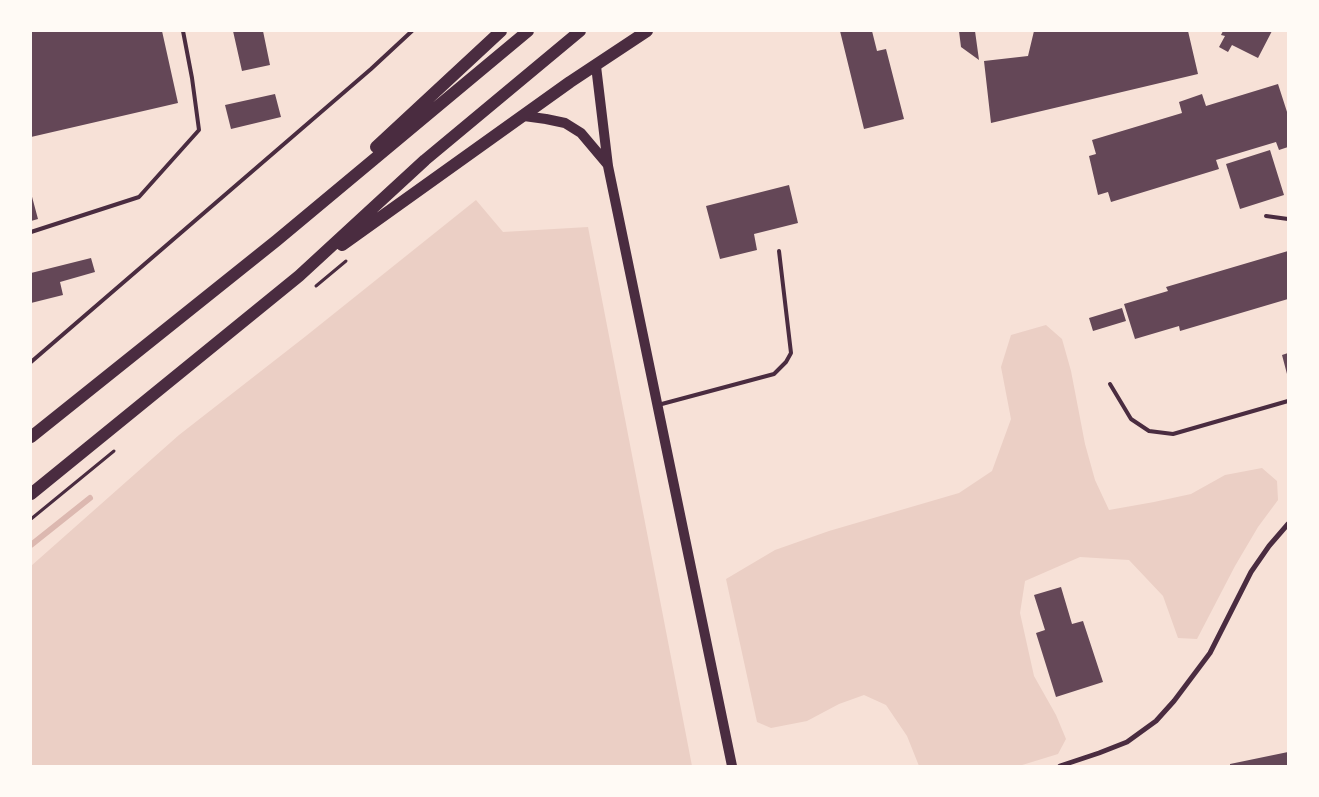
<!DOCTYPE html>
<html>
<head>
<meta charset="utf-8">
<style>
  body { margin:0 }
  #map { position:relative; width:1319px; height:797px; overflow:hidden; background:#f7e1d7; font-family:Poppins,sans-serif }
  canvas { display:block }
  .frame { position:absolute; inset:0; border:32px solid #fffaf5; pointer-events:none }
</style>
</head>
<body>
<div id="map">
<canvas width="1319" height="797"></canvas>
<div class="frame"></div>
</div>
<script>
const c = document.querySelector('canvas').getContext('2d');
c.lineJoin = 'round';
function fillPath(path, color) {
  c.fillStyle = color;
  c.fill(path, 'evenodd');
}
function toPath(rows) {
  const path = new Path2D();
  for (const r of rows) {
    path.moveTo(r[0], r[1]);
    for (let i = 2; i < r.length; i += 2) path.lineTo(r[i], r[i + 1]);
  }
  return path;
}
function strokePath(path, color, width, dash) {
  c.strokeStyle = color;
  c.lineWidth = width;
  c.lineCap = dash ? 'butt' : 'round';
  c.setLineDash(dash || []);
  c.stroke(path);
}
fillPath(toPath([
  [476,200,503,232,588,227,692,766,31,766,31,566,179,435,306,336],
  [1046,325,1062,339,1071,371,1085,444,1095,480,1109,510,1154,502,1191,494,1225,475,1262,468,1277,481,1278,500,1258,527,1235,566,1197,639,1178,638,1163,596,1129,560,1080,557,1025,581,1020,613,1034,676,1056,715,1066,739,1058,754,1019,766,919,766,907,736,886,705,864,695,839,704,807,721,771,728,757,722,726,579,775,550,829,531,959,493,992,471,1011,419,1001,367,1011,335]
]), '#ebcfc5');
strokePath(toPath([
  [31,545,90,498]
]), '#dcb8b0', 6);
fillPath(toPath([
  [31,31,162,31,178,103,31,137],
  [233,31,263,31,270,65,242,71],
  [840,31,872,31,877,51,886,49,904,119,864,129],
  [959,31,975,31,979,60,961,47],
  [1034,31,1188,31,1198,74,991,123,984,61,1028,56],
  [1223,31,1272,31,1258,58,1232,45,1228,52,1219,47,1225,36,1221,35],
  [1278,84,1288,115,1288,147,1279,150,1276,142,1216,160,1219,169,1111,202,1108,192,1098,195,1089,156,1096,154,1092,140,1182,113,1179,102,1202,94,1206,106],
  [275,94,281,117,231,129,225,105],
  [1270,150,1284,195,1240,209,1226,164],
  [789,185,798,223,754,234,757,250,720,259,706,206],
  [31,193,38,219,31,221],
  [1288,251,1288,299,1180,331,1179,326,1135,339,1124,304,1168,291,1166,287],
  [91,258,95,272,60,282,63,295,31,303,31,273],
  [1122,308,1126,321,1093,331,1089,318],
  [1288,353,1288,374,1287,374,1282,355],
  [1061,587,1072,624,1083,621,1103,682,1056,697,1036,633,1045,630,1034,595],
  [1288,752,1288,766,1230,766,1230,764]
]), '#644757');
strokePath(toPath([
  [316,286,346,261],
  [31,519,114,451]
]), '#4a2c40', 3);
strokePath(toPath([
  [1266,216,1288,219],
  [31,232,139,197,199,130,192,78,183,31],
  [31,362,371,69,412,31],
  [1110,384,1131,419,1149,431,1173,434,1288,401],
  [658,405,774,374,786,362,791,353,779,251]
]), '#4a2c40', 4);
strokePath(toPath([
  [1060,766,1099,753,1127,742,1156,721,1174,701,1210,653,1251,572,1269,546,1288,524]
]), '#4a2c40', 5);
strokePath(toPath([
  [596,66,608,166,732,766],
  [524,116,546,119,565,123,581,133,608,165]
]), '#4a2c40', 10);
strokePath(toPath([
  [376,147,501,31],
  [342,245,570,82,647,31],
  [31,437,276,241,528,31],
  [31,494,299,276,425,160,580,31]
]), '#4a2c40', 12);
</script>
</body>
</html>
